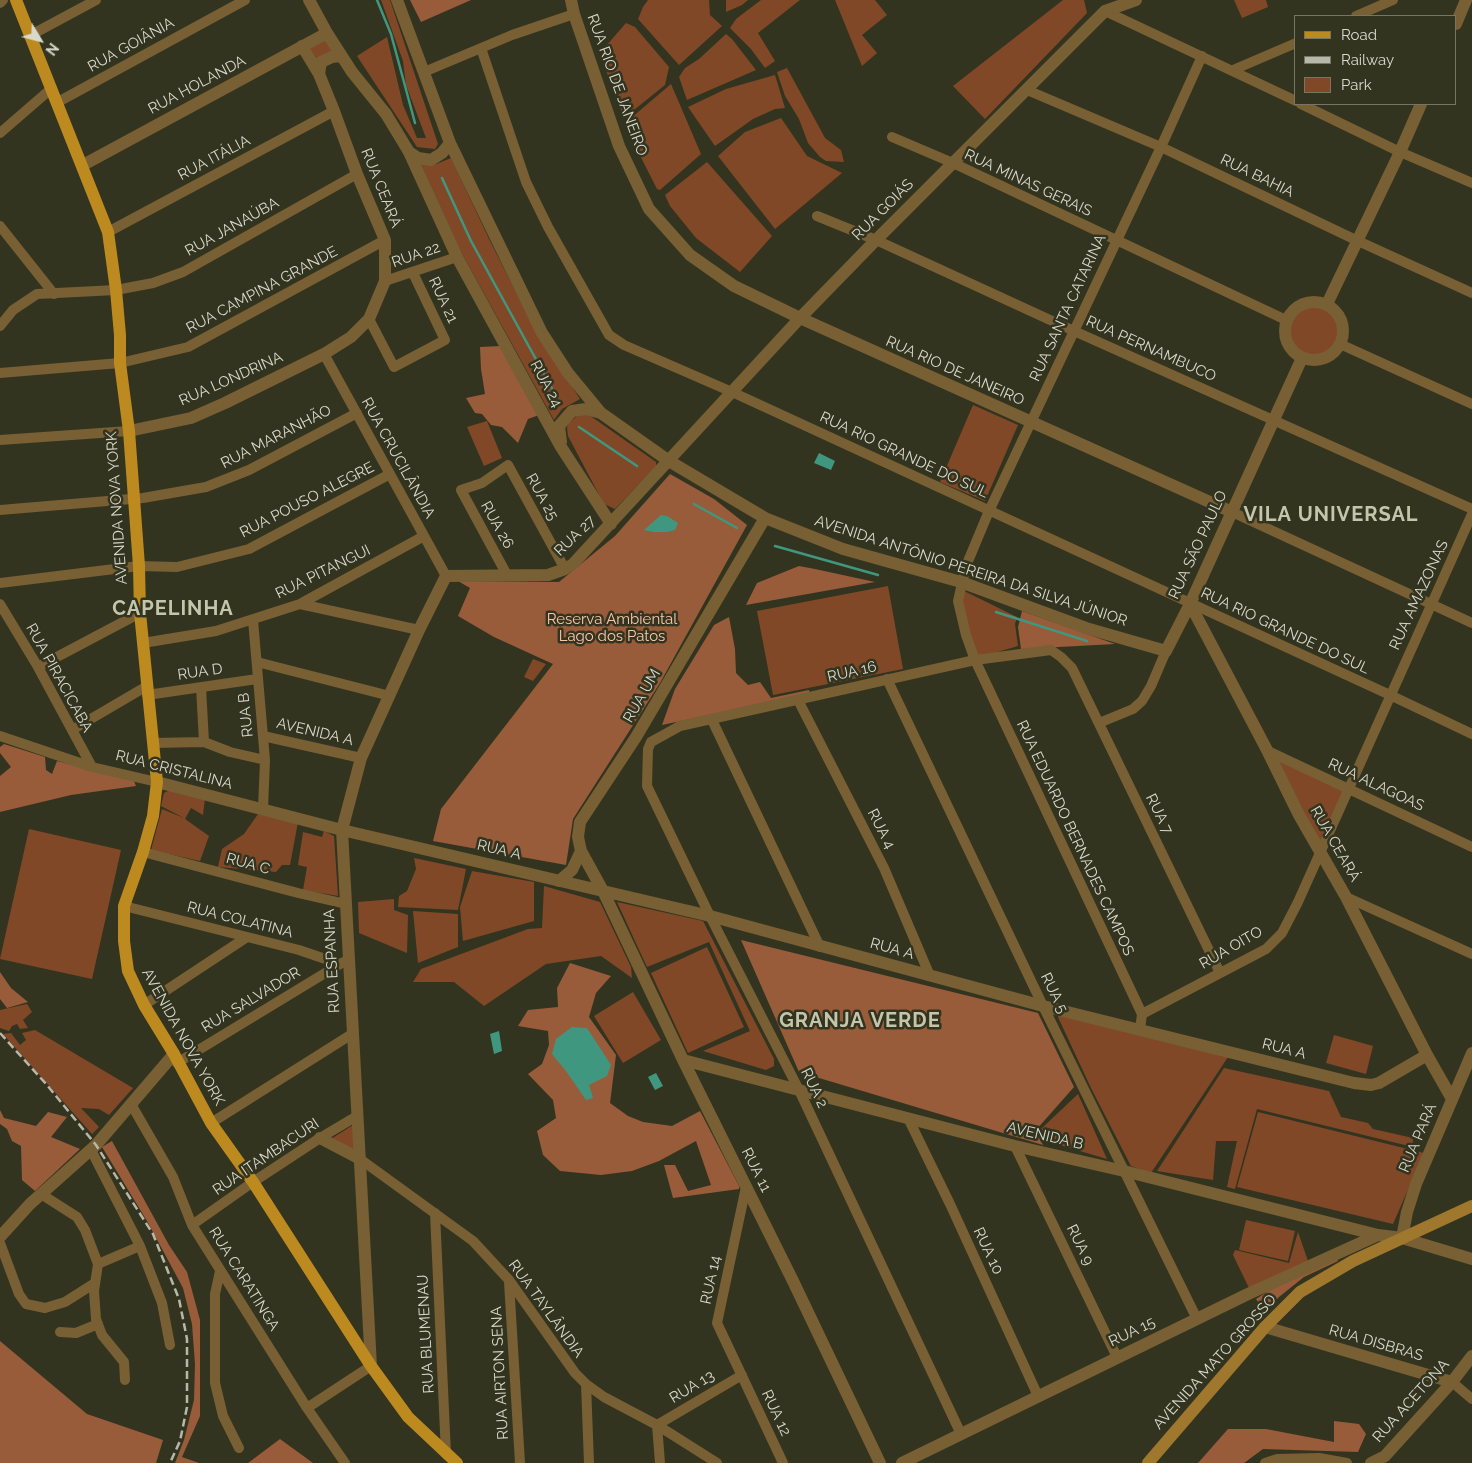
<!DOCTYPE html>
<html>
<head>
<meta charset="utf-8">
<style>
  body { margin:0 }
  #map { position:relative; width:1472px; height:1463px; overflow:hidden; background:#33341f; font-family:Raleway,sans-serif }
  canvas { display:block }
  .legend { position:absolute; left:1294px; top:15px; width:162px; height:90px; box-sizing:border-box; background:#33341f; border:1px solid #757664; margin:0; padding:6px 9px; list-style:none; font-size:15px; color:#d8d9cc }
  .legend li { display:flex; align-items:center; gap:10px; height:25px }
  .legend b { width:25px; border:1px solid #757664 }
  .north { position:absolute; left:15px; top:15px; width:50px; height:50px; -webkit-text-stroke:4px #33341f; paint-order:stroke; rotate:127deg; font-size:14px; font-weight:700; line-height:20px; text-align:center; color:#d8d9cc }
  .north::after { content:''; display:block; margin:auto; width:18px; height:22px; background:#d8d9cc; clip-path:polygon(50% 0,100% 100%,50% 72%,0 100%) }
</style>
</head>
<body>
<div id="map">
<canvas width="1472" height="1463"></canvas>
<ul class="legend">
<li><b style="height:6px;background:#bd8a20"></b>Road</li>
<li><b style="height:6px;background:#b7b8a9"></b>Railway</li>
<li><b style="height:14px;background:#814827"></b>Park</li>
</ul>
<div class="north">N</div>
</div>
<script>
const c = document.querySelector('canvas').getContext('2d');
c.lineJoin = 'round';
function fillPath(path, color) {
  c.fillStyle = color;
  c.fill(path, 'evenodd');
}
function toPath(rows) {
  const path = new Path2D();
  for (const r of rows) {
    if (r.length === 3) {
      path.moveTo(r[0] + r[2], r[1]);
      path.arc(r[0], r[1], r[2], 0, 2 * Math.PI);
      continue;
    }
    path.moveTo(r[0], r[1]);
    for (let i = 2; i < r.length; i += 2) path.lineTo(r[i], r[i + 1]);
  }
  return path;
}
function strokePath(path, color, width, dash) {
  c.strokeStyle = color;
  c.lineWidth = width;
  c.lineCap = dash ? 'butt' : 'round';
  c.setLineDash(dash || []);
  c.stroke(path);
}
function write(font, color, halo, rows, align = 'center') {
  c.font = font + ' Raleway,sans-serif';
  c.lineWidth = 5;
  c.setLineDash([]);
  c.textBaseline = 'middle';
  c.strokeStyle = halo;
  c.fillStyle = color;
  for (const [text, x, y, turn = 0] of rows) {
    c.save();
    c.translate(x, y);
    c.rotate((+turn || 0) * Math.PI / 180);
    c.textAlign = isNaN(turn) ? turn : align;
    if (halo) c.strokeText(text, 0, 0);
    c.fillText(text, 0, 0);
    c.restore();
  }
}
fillPath(toPath([
  [381,0,390,0,438,144,435,149,417,147,357,56,387,37,403,105,417,138,426,138,406,85,403,61],
  [648,0,709,0,710,15,722,26,679,65,638,19,643,7],
  [726,0,748,0,742,5,726,12],
  [761,0,800,0,758,33,775,61,765,68,751,49,730,28,736,19],
  [835,0,875,0,887,15,862,35,877,53,862,66],
  [1063,0,1084,0,1087,13,985,119,953,86],
  [1234,0,1266,0,1268,7,1242,18],
  [626,23,635,27,669,67,665,85,624,118,601,57,606,46],
  [726,34,732,39,756,70,687,100,679,77,685,68,699,59],
  [326,39,334,52,318,61,310,48],
  [787,68,825,138,841,150,844,162,826,161,820,157,808,143,799,119,785,96,777,72],
  [775,75,785,108,775,109,753,119,715,146,688,107,726,89],
  [671,84,701,154,660,190,657,189,624,124],
  [781,118,807,156,842,173,775,229,718,156,745,132],
  [451,158,490,241,537,334,580,399,562,409,554,420,459,248,421,164,434,165],
  [707,162,772,236,740,272,696,238,670,206,665,195],
  [1314,332,27],
  [973,405,1018,425,985,501,940,482],
  [578,415,589,415,656,462,656,466,615,509,604,504,568,436,567,427,569,423],
  [487,421,502,458,484,466,467,427],
  [888,586,903,669,773,695,757,611],
  [962,590,1017,617,1015,624,1018,646,977,658,959,607],
  [533,659,546,664,533,681,524,677],
  [1268,751,1348,788,1319,851],
  [172,789,205,798,203,815,191,808,185,819,209,836,200,861,151,850,162,809,184,818,161,806,164,793],
  [258,814,298,822,290,865,282,865,276,872,218,867,222,849,244,834],
  [29,829,121,850,92,979,0,959],
  [324,831,334,836,338,896,303,890,307,867,298,865,303,832,322,837],
  [414,858,466,869,458,910,398,907,399,896,407,891,416,869],
  [472,871,534,882,534,921,463,941,460,907],
  [544,886,600,902,631,967,632,978,601,956,546,964,484,1006,454,982,413,982,421,969,528,929,542,928],
  [394,899,394,910,408,915,407,953,359,933,358,902],
  [617,902,703,921,774,1059,774,1066,766,1070,703,1051,750,1031,709,942,647,967],
  [413,911,458,914,458,947,418,963],
  [707,947,744,1027,688,1053,651,973],
  [633,992,661,1040,623,1063,594,1016],
  [27,1004,32,1012,23,1020,28,1028,20,1029,17,1024,12,1026,9,1031,0,1028,0,1010],
  [1057,1015,1228,1057,1151,1173,1131,1166,1091,1088],
  [35,1030,133,1088,109,1115,99,1109,81,1108,99,1127,92,1134,3,1034,11,1033,20,1045,26,1040,22,1033],
  [1334,1035,1373,1046,1366,1074,1326,1063],
  [1224,1068,1329,1091,1341,1117,1368,1123,1373,1129,1413,1138,1413,1147,1257,1109,1235,1189,1227,1187,1237,1141,1216,1141,1213,1180,1157,1171],
  [1078,1094,1107,1159,1046,1141,1041,1129],
  [1258,1112,1424,1153,1393,1224,1237,1187],
  [353,1125,356,1152,331,1139],
  [1246,1220,1295,1231,1288,1261,1239,1250],
  [1298,1232,1309,1264,1249,1288,1233,1255,1235,1250,1289,1263]
]), '#814827');
fillPath(toPath([
  [410,0,471,0,421,22],
  [502,346,539,415,528,419,518,443,502,427,491,425,482,414,475,413,466,398,485,394,481,369,480,347],
  [670,474,714,499,747,525,660,683,573,819,566,865,433,841,441,809,553,664,494,637,458,616,470,588,458,581,559,582,615,536],
  [799,566,815,569,875,582,746,605,757,583],
  [1022,611,1115,644,1021,649,1018,627],
  [729,617,735,649,736,673,748,685,760,682,771,698,809,690,810,694,662,725,675,689,714,625],
  [4,744,45,757,46,770,52,774,57,761,134,781,136,786,71,795,0,812,0,776,11,767,0,753,0,747],
  [741,940,1038,1013,1074,1087,1036,1130,1043,1145,799,1072],
  [570,963,611,976,596,993,589,1017,616,1055,610,1103,628,1116,643,1122,672,1126,700,1111,739,1186,739,1189,673,1198,664,1165,675,1165,688,1191,711,1185,696,1141,659,1161,632,1171,601,1175,560,1171,543,1155,537,1131,556,1118,553,1100,528,1074,542,1064,549,1045,548,1031,518,1026,528,1010,558,1007,557,988],
  [0,972,11,988,28,1002,7,1008,0,999],
  [0,1110,4,1118,36,1126,48,1112,67,1117,51,1137,80,1149,35,1191,22,1180,21,1146,12,1141,7,1129,0,1124],
  [112,1141,169,1245,187,1272,200,1320,200,1416,182,1457,199,1463,175,1463,184,1440,194,1400,195,1364,192,1324,183,1288,147,1221,102,1147],
  [1336,1257,1338,1261,1304,1277,1279,1297,1265,1312,1256,1299,1281,1283],
  [0,1341,87,1414,163,1440,156,1463,0,1463],
  [1334,1421,1359,1424,1366,1434,1358,1452,1263,1449,1244,1463,1198,1463,1228,1429,1266,1429,1334,1442],
  [280,1439,313,1463,248,1463]
]), '#985c3b');
fillPath(toPath([
  [819,453,835,461,831,470,814,463],
  [661,515,667,516,678,523,675,530,667,532,654,532,644,530],
  [572,1027,587,1028,611,1065,607,1076,589,1085,593,1098,586,1100,566,1071,552,1054,556,1039],
  [499,1031,502,1051,494,1054,490,1034],
  [656,1073,663,1086,655,1090,648,1077]
]), '#409780');
strokePath(toPath([
  [377,0,391,34,415,123],
  [442,178,471,241,555,394],
  [579,427,637,466],
  [694,504,737,528],
  [775,546,878,575],
  [996,612,1087,641]
]), '#409780', 2.5);
strokePath(toPath([
  [0,3,3,0],
  [1105,11,1296,101],
  [1356,16,1393,0],
  [31,35,96,0],
  [481,48,526,182,548,227,609,335,624,345,732,392,1390,695,1472,734],
  [1233,70,1296,43],
  [424,72,512,35,574,14],
  [1027,90,1161,147,1358,241,1472,293],
  [58,102,245,0],
  [1301,104,1400,152,1472,183],
  [0,133,52,88],
  [892,137,953,163,1286,320],
  [817,216,876,240,1074,331,1472,509],
  [0,226,54,294],
  [108,232,334,111],
  [385,281,457,257],
  [369,319,394,367,445,340,413,273],
  [0,326,13,310,37,294,116,290,153,283,183,272,357,174],
  [1340,344,1472,404],
  [324,354,446,576],
  [0,373,120,363,188,347,385,240],
  [0,440,129,431],
  [0,510,143,498,206,487,249,470,357,413],
  [1232,512,1472,623],
  [507,575,461,490,482,483,508,465,565,569],
  [0,583,139,566,177,567,249,549,390,474],
  [0,604,38,667,92,767],
  [300,604,419,630],
  [253,620,265,760,263,809],
  [143,643,216,631,300,604,424,536],
  [257,662,390,696],
  [38,667,140,613],
  [887,679,1043,1006,1197,1319],
  [201,687,204,742],
  [147,695,257,679],
  [798,700,884,868,930,976],
  [712,720,820,947],
  [1099,723,1133,709,1142,701,1151,686,1166,651],
  [72,730,147,686],
  [0,736,92,767,157,782],
  [263,736,361,758],
  [153,743,204,742,230,752,265,760],
  [1268,751,1472,847],
  [143,852,298,893,346,904],
  [1346,897,1472,954],
  [124,906,299,950,340,964,348,960],
  [144,1005,247,937],
  [1142,1014,1266,949,1282,933,1298,902,1472,514],
  [1140,1030,1142,1014,975,660,966,635,958,601,966,566,989,511,1161,147,1202,56],
  [177,1063,340,964],
  [131,1104,173,1177,192,1225,307,1408,345,1463],
  [908,1118,950,1204,1038,1396],
  [211,1123,352,1034],
  [1015,1146,1117,1357],
  [91,1150,140,1246,162,1303,170,1345],
  [360,1159,473,1241,509,1280,575,1373,586,1384,604,1397,657,1425,717,1463],
  [746,1187,717,1323,783,1463],
  [41,1194,77,1217,85,1230,98,1264,94,1291,96,1319,102,1335,124,1362,125,1380],
  [435,1213,446,1454],
  [192,1225,253,1182,320,1138,357,1116],
  [0,1243,19,1294,26,1304,45,1308,65,1302,95,1283],
  [98,1264,140,1246],
  [220,1271,215,1294,215,1383,223,1416,239,1448],
  [509,1282,520,1463],
  [60,1332,76,1333,98,1324],
  [1452,1382,1472,1399],
  [586,1384,589,1463],
  [307,1408,371,1366],
  [657,1425,742,1375],
  [657,1425,660,1463],
  [961,1434,799,1090,710,916,647,786,648,749,651,742,680,726,975,660,1051,650,1061,657,1072,668,1220,973],
  [1265,1463,1277,1459,1319,1458,1347,1463]
]), '#785f34', 10);
strokePath(toPath([
  [309,0,327,33,352,72,386,114,409,152,457,257,561,447,611,524],
  [397,0,450,143,542,333,568,373,601,413,669,461,765,518,843,549,961,582,1086,628,1166,651,1190,604,1302,358],
  [571,0,574,14,619,146,649,209,690,255,734,286,800,318,1232,512],
  [1456,24,1466,0],
  [319,74,321,62,332,57,341,56],
  [409,152,418,158,431,160,442,153,450,143],
  [83,165,327,33],
  [1314,331,29],
  [1327,304,1400,152,1421,104],
  [129,431,191,418,225,403,324,354,351,337,369,319,385,281,385,240,357,174,334,111,319,74,302,46],
  [561,442,559,426,572,411,586,409,601,413],
  [765,518,636,737,580,822,578,837,581,851,603,891,683,1060,793,1281,880,1463],
  [1190,604,1268,752,1299,815,1346,897,1427,1055,1452,1099],
  [157,782,342,830,710,916,1043,1006,1354,1083,1371,1085,1379,1083,1427,1055],
  [559,881,572,870,581,851],
  [683,1060,1015,1146,1124,1171,1378,1235,1402,1238,1472,1259],
  [320,1138,360,1159],
  [0,1237,30,1204,96,1145,174,1054],
  [1402,1238,1407,1212,1416,1184,1472,1053],
  [1265,1327,1452,1382],
  [371,1366,342,830,361,758,419,630,446,576,548,575,565,569,573,564,800,318,876,240,1105,11,1136,0],
  [902,1463,1248,1294,1378,1235],
  [1371,1463,1385,1456,1452,1382,1472,1356]
]), '#785f34', 12);
strokePath(toPath([
  [1148,1463,1265,1327,1300,1292,1353,1261,1472,1206]
]), '#9f772d', 12);
strokePath(toPath([
  [16,0,108,232,116,290,120,335,120,363,129,431,139,566,140,613,157,782,153,816,143,852,124,906,124,941,128,971,144,1005,174,1054,211,1123,253,1182,371,1366,408,1417,457,1463]
]), '#bd8a20', 12);
strokePath(toPath([
  [0,1033,47,1085,96,1145,153,1234,179,1299,187,1339,187,1407,180,1441,170,1463]
]), '#b7b8a9', 2.5, [8, 4]);
write('15px', '#d8d9cc', '#33341f', [
  ["RUA GOIÂNIA",131,45,-29],
  ["RUA HOLANDA",197,85,-28],
  ["RUA RIO DE JANEIRO",617,85,70],
  ["RUA ITÁLIA",214,158,-28],
  ["RUA BAHIA",1257,176,26],
  ["RUA MINAS GERAIS",1028,183,25],
  ["RUA CEARÁ",381,188,68],
  ["RUA GOIÁS",883,210,-45],
  ["RUA JANAÚBA",232,227,-29],
  ["RUA 22",416,255,-19],
  ["RUA CAMPINA GRANDE",262,290,-28],
  ["RUA 21",443,300,65],
  ["RUA SANTA CATARINA",1068,308,-65],
  ["RUA PERNAMBUCO",1151,349,24],
  ["RUA RIO DE JANEIRO",955,371,24],
  ["RUA LONDRINA",231,379,-24],
  ["RUA 24",546,384,62],
  ["RUA MARANHÃO",276,437,-27],
  ["RUA RIO GRANDE DO SUL",904,455,25],
  ["RUA CRUCILÂNDIA",398,458,61],
  ["RUA 25",542,497,61],
  ["RUA POUSO ALEGRE",307,500,-27],
  ["AVENIDA NOVA YORK",117,508,-94],
  ["RUA 26",497,525,61],
  ["RUA 27",575,536,-44],
  ["RUA SÃO PAULO",1198,545,-65],
  ["AVENIDA ANTÔNIO PEREIRA DA SILVA JÚNIOR",971,571,18],
  ["RUA PITANGUI",323,572,-26],
  ["RUA AMAZONAS",1419,595,-65],
  ["RUA RIO GRANDE DO SUL",1285,631,25],
  ["RUA D",200,672,-8],
  ["RUA 16",852,672,-13],
  ["RUA PIRACICABA",59,678,61],
  ["RUA UM",642,696,-60],
  ["RUA B",246,715,-96],
  ["AVENIDA A",315,732,13],
  ["RUA CRISTALINA",174,770,14],
  ["RUA ALAGOAS",1376,785,25],
  ["RUA 7",1159,814,64],
  ["RUA 4",881,829,63],
  ["RUA EDUARDO BERNADES CAMPOS",1075,838,65],
  ["RUA CEARÁ",1335,844,60],
  ["RUA A",499,850,13],
  ["RUA C",248,864,15],
  ["RUA COLATINA",240,920,14],
  ["RUA OITO",1231,948,-30],
  ["RUA A",892,949,15],
  ["RUA ESPANHA",332,961,-93],
  ["RUA 5",1054,993,64],
  ["RUA SALVADOR",251,1000,-31],
  ["AVENIDA NOVA YORK",183,1037,61],
  ["RUA A",1284,1049,14],
  ["RUA 2",814,1088,64],
  ["AVENIDA B",1045,1136,13],
  ["RUA PARÁ",1418,1138,-67],
  ["RUA ITAMBACURI",266,1157,-34],
  ["RUA 11",756,1170,63],
  ["RUA 9",1080,1245,64],
  ["RUA 10",988,1251,65],
  ["RUA CARATINGA",244,1279,58],
  ["RUA 14",711,1280,-78],
  ["RUA TAYLÂNDIA",546,1309,54],
  ["RUA 15",1132,1332,-26],
  ["RUA BLUMENAU",426,1334,-93],
  ["RUA DISBRAS",1376,1343,16],
  ["AVENIDA MATO GROSSO",1215,1362,-48],
  ["RUA AIRTON SENA",500,1373,-93],
  ["RUA 13",692,1387,-31],
  ["RUA ACETONA",1411,1401,-48],
  ["RUA 12",776,1413,65]
]);
write('15px', '#fdc7ab', '#33341f', [
  ["Reserva Ambiental",612,619],
  ["Lago dos Patos",612,636]
]);
c.letterSpacing = '1px';
write('bold 20px', '#c4c6ac', '#33341f', [
  ["VILA UNIVERSAL",1331,515],
  ["CAPELINHA",173,609],
  ["GRANJA VERDE",860,1021]
]);
c.letterSpacing = '0px';
</script>
</body>
</html>
